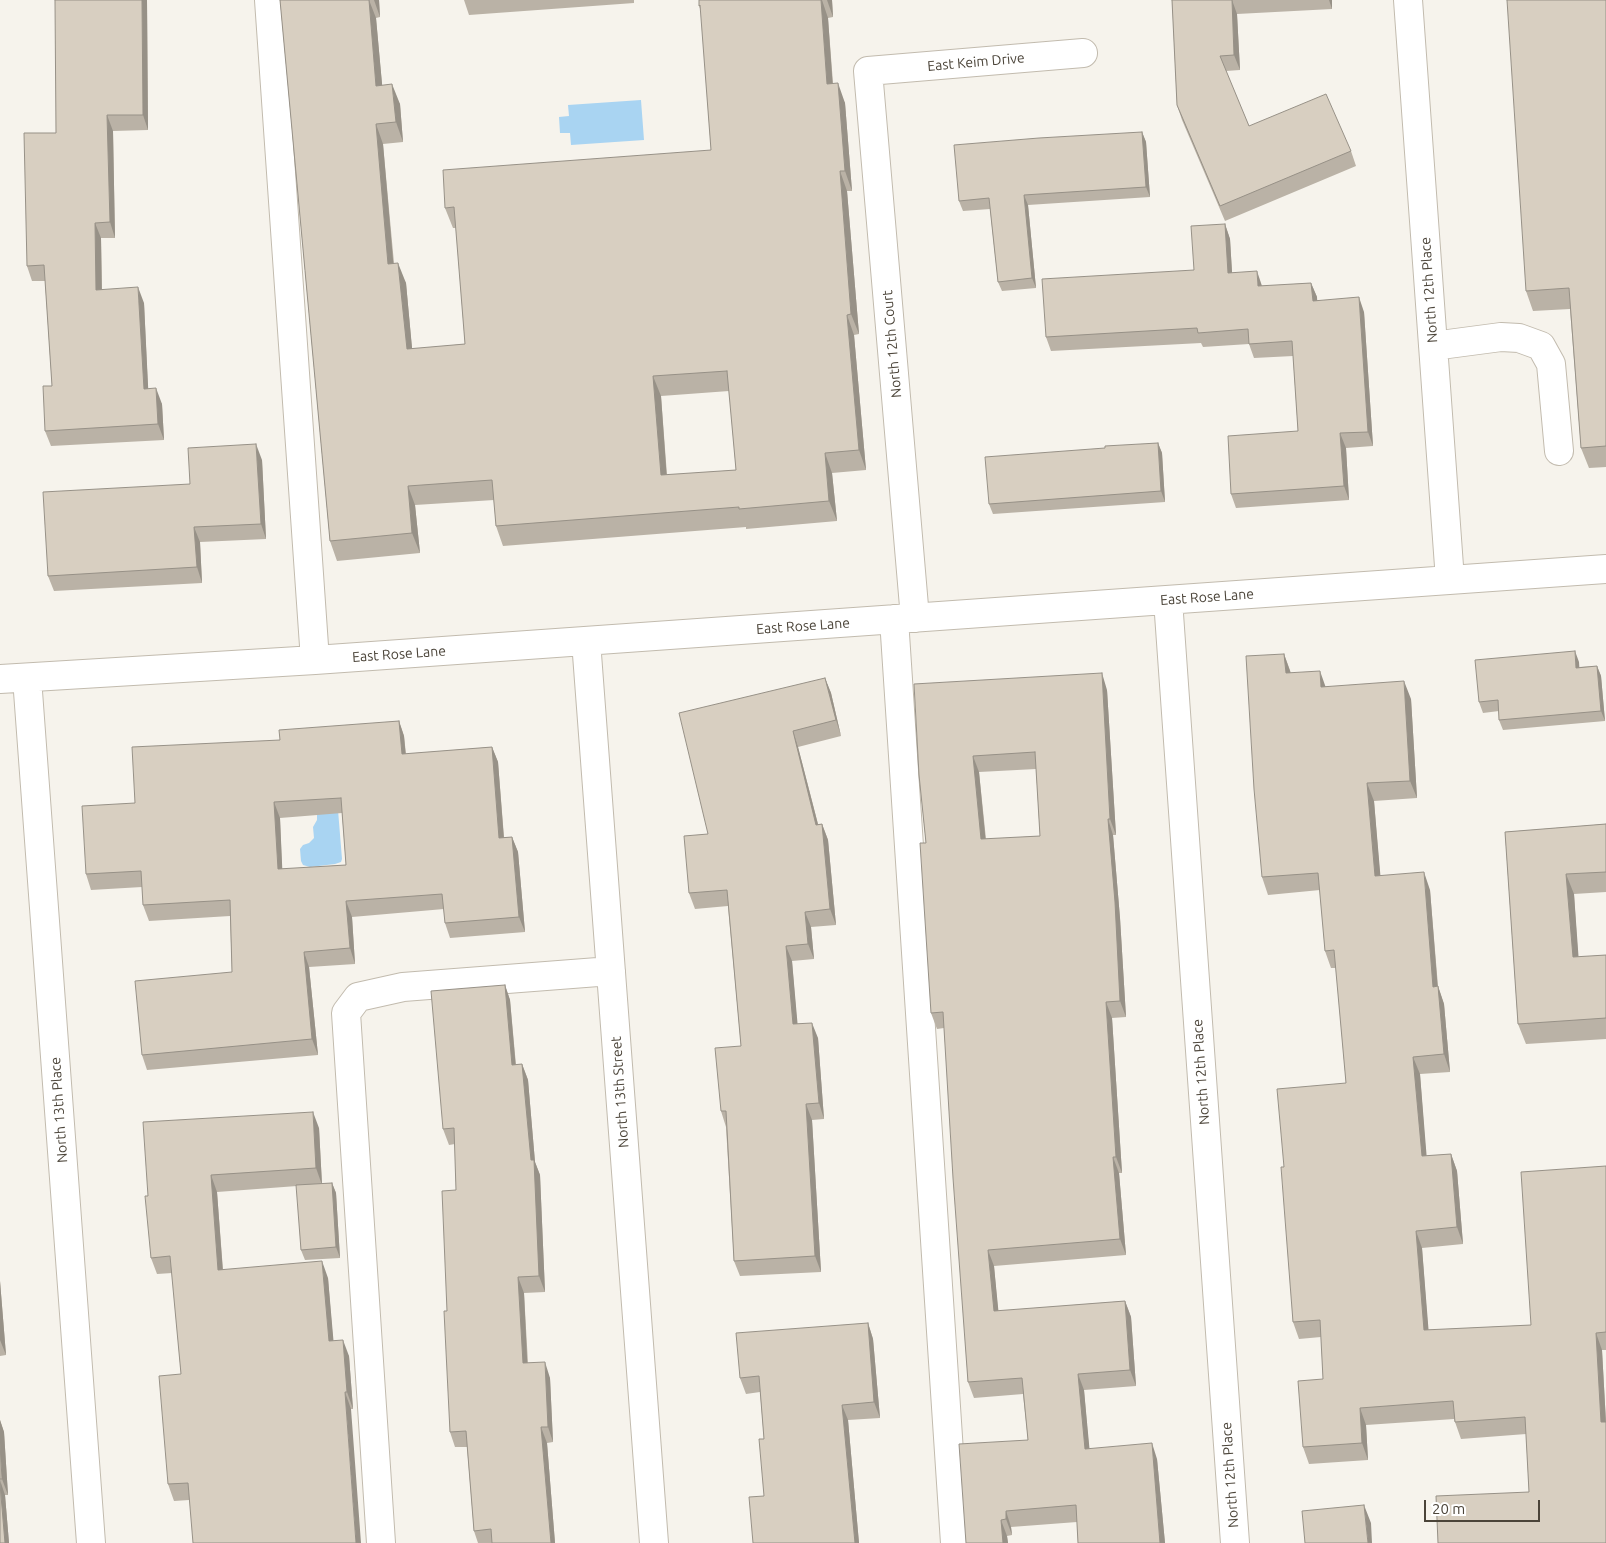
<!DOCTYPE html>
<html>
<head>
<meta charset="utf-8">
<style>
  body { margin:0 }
  #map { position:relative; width:1606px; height:1543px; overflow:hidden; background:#f6f3ec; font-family:Ubuntu,sans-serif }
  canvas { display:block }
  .scale { position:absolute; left:1424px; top:1500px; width:116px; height:22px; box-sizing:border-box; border:2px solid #4b4439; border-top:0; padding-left:6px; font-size:15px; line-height:18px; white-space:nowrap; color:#4b4439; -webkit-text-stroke:4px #fff; paint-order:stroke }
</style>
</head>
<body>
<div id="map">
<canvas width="1606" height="1543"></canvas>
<div class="scale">20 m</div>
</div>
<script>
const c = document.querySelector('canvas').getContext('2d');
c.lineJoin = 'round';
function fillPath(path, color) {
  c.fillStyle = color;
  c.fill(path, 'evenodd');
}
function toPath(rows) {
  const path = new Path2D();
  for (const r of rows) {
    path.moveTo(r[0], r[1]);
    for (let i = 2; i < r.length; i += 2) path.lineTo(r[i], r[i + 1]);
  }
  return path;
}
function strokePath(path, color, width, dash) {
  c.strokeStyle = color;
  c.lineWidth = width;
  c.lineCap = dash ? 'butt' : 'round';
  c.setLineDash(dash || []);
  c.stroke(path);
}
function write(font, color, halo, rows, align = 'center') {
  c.font = font + ' Ubuntu,sans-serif';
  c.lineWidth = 5;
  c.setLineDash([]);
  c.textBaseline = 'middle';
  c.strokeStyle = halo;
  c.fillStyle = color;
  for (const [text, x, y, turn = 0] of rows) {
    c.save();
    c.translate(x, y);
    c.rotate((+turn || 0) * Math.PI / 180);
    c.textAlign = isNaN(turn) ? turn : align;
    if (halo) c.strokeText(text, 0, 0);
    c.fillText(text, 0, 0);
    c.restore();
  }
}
fillPath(toPath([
  [641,100,644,140,571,145,570,133,560,133,559,117,569,116,568,105],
  [317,810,338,810,342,859,341,862,335,864,310,867,303,865,301,861,300,849,303,845,309,843,314,838,313,827,317,820]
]), '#a9d4f2');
const minor = toPath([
  [269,0,315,660],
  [1408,0,1450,580],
  [1433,346,1501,337,1519,338,1541,346,1551,364,1559,451],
  [1168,600,1235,1543],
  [915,618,868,71,1083,53],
  [894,619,955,1543],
  [586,641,654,1543],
  [27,678,91,1543],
  [0,679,315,660,1606,569],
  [381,1543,346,1013,358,997,403,987,611,971]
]);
strokePath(minor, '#c2bbae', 30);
strokePath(minor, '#fff', 28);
fillPath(toPath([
  [147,0,148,130,113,131,115,238,101,238,102,289,144,303,148,389,162,404,164,440,51,446,45,431,52,386,45,281,32,281,27,266,56,133],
  [280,0,379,0,380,17,376,18,382,85,400,104,403,142,383,144,394,263,406,283,412,349,465,344,456,228,453,228,445,208,711,150,701,11,699,6,699,0,832,0,833,17,828,18,833,83,845,103,852,191,847,191,859,334,854,335,866,470,832,473,837,521,746,529,746,527,503,546,496,526,494,500,415,505,420,553,337,561,330,541],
  [729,391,736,470,667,475,661,396],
  [464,0,634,0,634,3,469,15],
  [1172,0,1332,0,1332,9,1237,14,1240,70,1226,71,1249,126,1351,151,1356,166,1225,221,1182,120,1177,105],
  [1606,0,1606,467,1589,468,1581,448,1570,309,1533,311,1526,291],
  [1142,132,1146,142,1150,197,1028,205,1036,288,1002,291,998,282,990,209,963,211,959,201],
  [1225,224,1230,239,1232,273,1262,286,1311,283,1317,297,1317,300,1364,312,1373,446,1346,448,1349,500,1236,508,1231,494,1298,431,1293,356,1254,358,1249,344,1203,347,1201,343,1051,351,1046,337,1194,270],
  [1158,443,1162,453,1165,502,993,514,989,504,1105,448],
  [262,460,266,539,200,542,202,583,54,591,48,576,190,484],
  [1284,654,1291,673,1326,687,1411,699,1417,798,1374,801,1380,876,1430,890,1438,986,1444,1004,1450,1072,1420,1074,1426,1156,1451,1154,1457,1171,1463,1244,1422,1248,1428,1330,1531,1325,1606,1166,1606,1350,1602,1350,1606,1422,1529,1492,1526,1434,1461,1439,1455,1422,1454,1419,1366,1425,1368,1460,1309,1464,1303,1447,1323,1379,1321,1337,1299,1339,1293,1322,1284,1167,1346,1083,1336,968,1331,968,1325,951,1320,890,1268,895,1262,877],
  [1579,662,1579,667,1597,666,1601,676,1605,721,1503,730,1499,720,1499,711,1483,713,1479,702],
  [825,678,831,693,841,736,798,747,818,824,822,824,828,840,836,925,811,927,814,959,792,961,797,1024,818,1038,824,1119,812,1120,821,1272,740,1276,734,1261,726,1127,721,1111,741,1046,728,906,695,909,689,893,708,834],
  [1107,690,1116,835,1113,835,1120,918,1126,1017,1112,1018,1122,1173,1119,1173,1126,1255,994,1266,998,1311,1125,1301,1131,1317,1136,1386,1084,1390,1089,1449,1157,1459,1165,1543,1078,1543,1077,1522,1011,1527,1012,1535,1007,1536,1008,1543,966,1543,1028,1440,1023,1394,974,1398,968,1382,944,1028,937,1029,931,1013,926,843,919,775],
  [1036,769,1040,836,986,839,979,772],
  [399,721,404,736,406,754,492,747,498,762,504,837,512,837,518,852,525,932,450,938,445,923,444,909,352,917,355,964,309,967,318,1055,147,1070,142,1055,232,972,230,916,149,921,143,905,142,887,91,890,86,874,135,803,280,740],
  [342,813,346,865,282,869,280,818],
  [1606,824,1606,892,1574,894,1578,957,1606,955,1606,1039,1526,1044,1518,1024,1505,832],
  [505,985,510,1000,516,1065,522,1064,528,1080,535,1162,540,1175,545,1292,524,1293,528,1363,550,1378,553,1442,547,1443,555,1543,478,1543,474,1531,467,1447,455,1447,450,1432,447,1311,456,1190,455,1144,449,1145,443,1129],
  [319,1128,322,1184,332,1183,336,1193,340,1258,305,1260,301,1250,297,1186,217,1192,223,1270,328,1278,333,1341,349,1356,353,1409,351,1409,189,1500,174,1501,168,1484,181,1374,172,1273,157,1274,151,1258,148,1196],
  [0,1281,6,1355,0,1356],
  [868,1323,873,1339,880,1418,848,1420,859,1543,753,1543,764,1496,764,1439,760,1392,746,1394,740,1378],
  [0,1420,4,1432,8,1495,5,1495,9,1543,0,1543]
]), '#bab2a6');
fillPath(toPath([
  [142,0,147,0,148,130,143,115],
  [369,0,376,18,384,105,376,86],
  [374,0,379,0,380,17],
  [821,0,822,0,828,18,834,104,827,84],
  [827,0,832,0,833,17],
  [1232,0,1237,14,1240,70,1234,55],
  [1329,0,1332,0,1332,9],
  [838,83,845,103,852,191,845,171],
  [392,84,400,104,403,142,396,122],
  [107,115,113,131,115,238,110,222],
  [376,124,383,144,395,283,388,264],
  [1142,132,1146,142,1150,197,1146,187],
  [840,171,847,191,859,334,851,314],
  [1024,195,1028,205,1036,288,1032,278],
  [95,223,101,238,102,305,96,290],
  [1225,224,1230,239,1233,288,1228,273],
  [398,263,406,283,414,369,407,349],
  [1257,271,1262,286,1263,301,1258,286],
  [1311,283,1317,297,1318,315,1313,301],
  [138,287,144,303,149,405,144,389],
  [1359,297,1364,312,1373,446,1368,432],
  [847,315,854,335,866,470,859,450],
  [653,376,661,396,668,495,661,475],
  [156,388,162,404,164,440,158,424],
  [1340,433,1346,448,1349,500,1344,486],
  [1158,443,1162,453,1165,502,1161,491],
  [256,444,262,460,266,539,261,524],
  [825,453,832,473,837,521,829,501],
  [408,486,415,505,420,553,412,533],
  [194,527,200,542,202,583,197,567],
  [1575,651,1579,662,1580,678,1576,668],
  [1284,654,1290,671,1292,691,1286,673],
  [1597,666,1601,676,1605,721,1601,711],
  [1320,671,1326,688,1321,687],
  [1102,673,1107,690,1116,835,1110,819],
  [825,678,831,693,841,736,836,720],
  [1404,681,1411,699,1417,798,1410,781],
  [399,721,404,736,407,770,402,754],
  [793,731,798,747,822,840,816,825],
  [492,747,498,762,505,853,499,838],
  [973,756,979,772,987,855,981,839],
  [1367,783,1374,801,1382,894,1375,876],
  [274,802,280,818,283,885,278,869],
  [1108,819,1113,835,1120,918,1126,1017,1120,1001],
  [822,824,828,840,836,925,830,909],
  [512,837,518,852,525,932,519,917],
  [1424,872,1430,890,1439,1004,1433,987],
  [1566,874,1574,894,1580,977,1573,957],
  [346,901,352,917,355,964,350,948],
  [805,912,811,927,814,959,808,944],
  [786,946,792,961,799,1040,793,1024],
  [304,952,309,967,318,1055,312,1039],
  [505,985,510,1000,517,1081,512,1065],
  [1438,986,1444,1004,1450,1072,1444,1054],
  [1106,1002,1112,1018,1122,1173,1116,1157],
  [812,1023,818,1038,824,1119,819,1103],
  [1413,1057,1420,1074,1428,1173,1422,1156],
  [522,1064,528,1080,535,1162,540,1175,545,1292,539,1276,531,1160],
  [806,1104,812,1120,821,1272,815,1256],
  [313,1112,319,1128,322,1185,316,1168],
  [1451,1154,1457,1171,1463,1244,1457,1227],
  [1113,1157,1119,1173,1126,1255,1120,1239],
  [211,1175,217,1192,224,1287,218,1270],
  [332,1183,336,1193,340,1258,336,1247],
  [1416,1231,1422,1248,1430,1348,1424,1330],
  [988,1250,994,1266,1000,1327,994,1311],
  [322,1261,328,1278,335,1358,329,1341],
  [518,1277,524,1293,528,1379,523,1363],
  [0,1281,6,1355,0,1340],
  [1125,1301,1131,1317,1136,1386,1130,1370],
  [868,1323,873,1339,880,1418,874,1402],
  [1596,1333,1602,1350,1606,1423,1601,1422],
  [343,1340,349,1356,353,1409,347,1392],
  [545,1362,550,1378,553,1442,548,1427],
  [1078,1374,1084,1390,1091,1465,1085,1449],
  [345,1392,351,1409,361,1543,356,1543],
  [842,1405,848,1420,859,1543,855,1543],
  [1360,1408,1366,1425,1368,1460,1362,1443],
  [0,1420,4,1432,8,1495,2,1479,0,1443],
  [541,1427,547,1443,555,1543,551,1543],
  [1152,1443,1157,1459,1165,1543,1160,1543],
  [0,1480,5,1495,9,1543,5,1543],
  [1364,1505,1371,1523,1372,1543,1368,1543],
  [1006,1511,1011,1527,1012,1535,1006,1519],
  [1001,1520,1007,1536,1008,1543,1003,1543]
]), '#979187');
const building = toPath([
  [55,0,142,0,143,115,107,115,110,222,95,223,96,290,138,287,144,389,156,388,158,424,45,431,43,386,52,386,44,265,27,266,24,133,56,133,55,0],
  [280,0,369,0,376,86,392,84,396,122,376,124,388,264,398,263,407,349,465,344,454,207,445,208,443,170,711,150,700,5,699,6,699,0,821,0,827,84,838,83,845,171,840,171,851,314,847,315,859,450,825,453,829,501,739,509,739,507,496,526,492,480,408,486,412,533,330,541,280,0],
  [727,371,736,470,661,475,653,376,727,371],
  [1172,0,1232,0,1234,55,1220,56,1249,126,1326,94,1351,151,1220,206,1177,105,1172,0],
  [1507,0,1606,0,1606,446,1581,448,1569,288,1526,291,1507,0],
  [1142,132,1146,187,1024,195,1032,278,998,282,989,198,959,201,954,145,1039,138,1142,132],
  [1225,224,1228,273,1257,271,1258,286,1311,283,1313,301,1359,297,1368,432,1340,433,1344,486,1231,494,1228,436,1298,431,1292,341,1249,344,1248,329,1198,333,1197,328,1046,337,1042,279,1194,270,1191,226,1225,224],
  [1158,443,1161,491,989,504,985,457,1105,448,1105,446,1158,443],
  [256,444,261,524,194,527,197,567,48,576,43,492,190,484,188,448,256,444],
  [1575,651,1576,668,1597,666,1601,711,1499,720,1498,700,1479,702,1475,660,1575,651],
  [1284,654,1286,673,1320,671,1321,687,1404,681,1410,781,1367,783,1375,876,1424,872,1433,987,1438,986,1444,1054,1413,1057,1422,1156,1451,1154,1457,1227,1416,1231,1424,1330,1531,1325,1521,1172,1606,1166,1606,1332,1596,1333,1601,1422,1606,1422,1606,1543,1438,1543,1436,1496,1529,1492,1525,1417,1455,1422,1453,1401,1360,1408,1362,1443,1303,1447,1298,1381,1323,1379,1320,1320,1293,1322,1281,1167,1284,1167,1277,1089,1346,1083,1334,950,1325,951,1318,873,1262,877,1254,789,1246,656,1284,654],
  [1102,673,1110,819,1108,819,1115,902,1120,1001,1106,1002,1116,1157,1113,1157,1120,1239,988,1250,994,1311,1125,1301,1130,1370,1078,1374,1085,1449,1152,1443,1160,1543,1078,1543,1076,1505,1006,1511,1006,1519,1001,1520,1003,1543,966,1543,959,1444,1028,1440,1022,1378,968,1382,953,1178,943,1012,931,1013,920,843,926,843,919,775,914,684,1102,673],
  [1035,752,1040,836,981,839,973,756,1035,752],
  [825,678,836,720,793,731,816,825,822,824,830,909,805,912,808,944,786,946,793,1024,812,1023,819,1103,806,1104,815,1256,734,1261,726,1111,721,1111,715,1048,741,1046,727,890,689,893,684,836,708,834,679,713,825,678],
  [399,721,402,754,492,747,499,838,512,837,519,917,445,923,442,894,346,901,350,948,304,952,312,1039,142,1055,135,981,232,972,230,900,143,905,141,871,86,874,82,806,135,803,132,747,280,740,279,730,399,721],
  [341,798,346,865,278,869,274,802,341,798],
  [1606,824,1606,872,1566,874,1573,957,1606,955,1606,1018,1518,1024,1505,832,1606,824],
  [505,985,512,1065,522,1064,531,1160,534,1160,539,1276,518,1277,523,1363,545,1362,548,1427,541,1427,551,1543,492,1543,491,1529,474,1531,466,1431,450,1432,444,1311,447,1311,442,1191,456,1190,454,1128,443,1129,431,991,505,985],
  [313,1112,316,1168,211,1175,218,1270,322,1261,329,1341,343,1340,347,1392,345,1392,356,1543,193,1543,188,1483,168,1484,159,1376,181,1374,170,1256,151,1258,145,1196,148,1196,143,1122,313,1112],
  [332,1183,336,1247,301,1250,296,1185,332,1183],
  [868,1323,874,1402,842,1405,855,1543,753,1543,749,1497,764,1496,759,1439,764,1439,759,1376,740,1378,736,1333,868,1323],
  [0,1443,2,1479,0,1479,0,1443],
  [0,1484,5,1543,0,1543,0,1484],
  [1364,1505,1368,1543,1305,1543,1302,1511,1364,1505]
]);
fillPath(building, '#d8cfc1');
strokePath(building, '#979187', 1);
write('14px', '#4b4439', '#fff', [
  ["East Keim Drive",976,62,-5],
  ["North 12th Place",1429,290,-94],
  ["North 12th Court",892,344,-95],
  ["East Rose Lane",1207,597,-4],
  ["East Rose Lane",803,626,-4],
  ["East Rose Lane",399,654,-4],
  ["North 12th Place",1201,1072,-94],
  ["North 13th Street",620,1092,-94],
  ["North 13th Place",59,1110,-94],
  ["North 12th Place",1230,1475,-94]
]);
</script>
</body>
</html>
